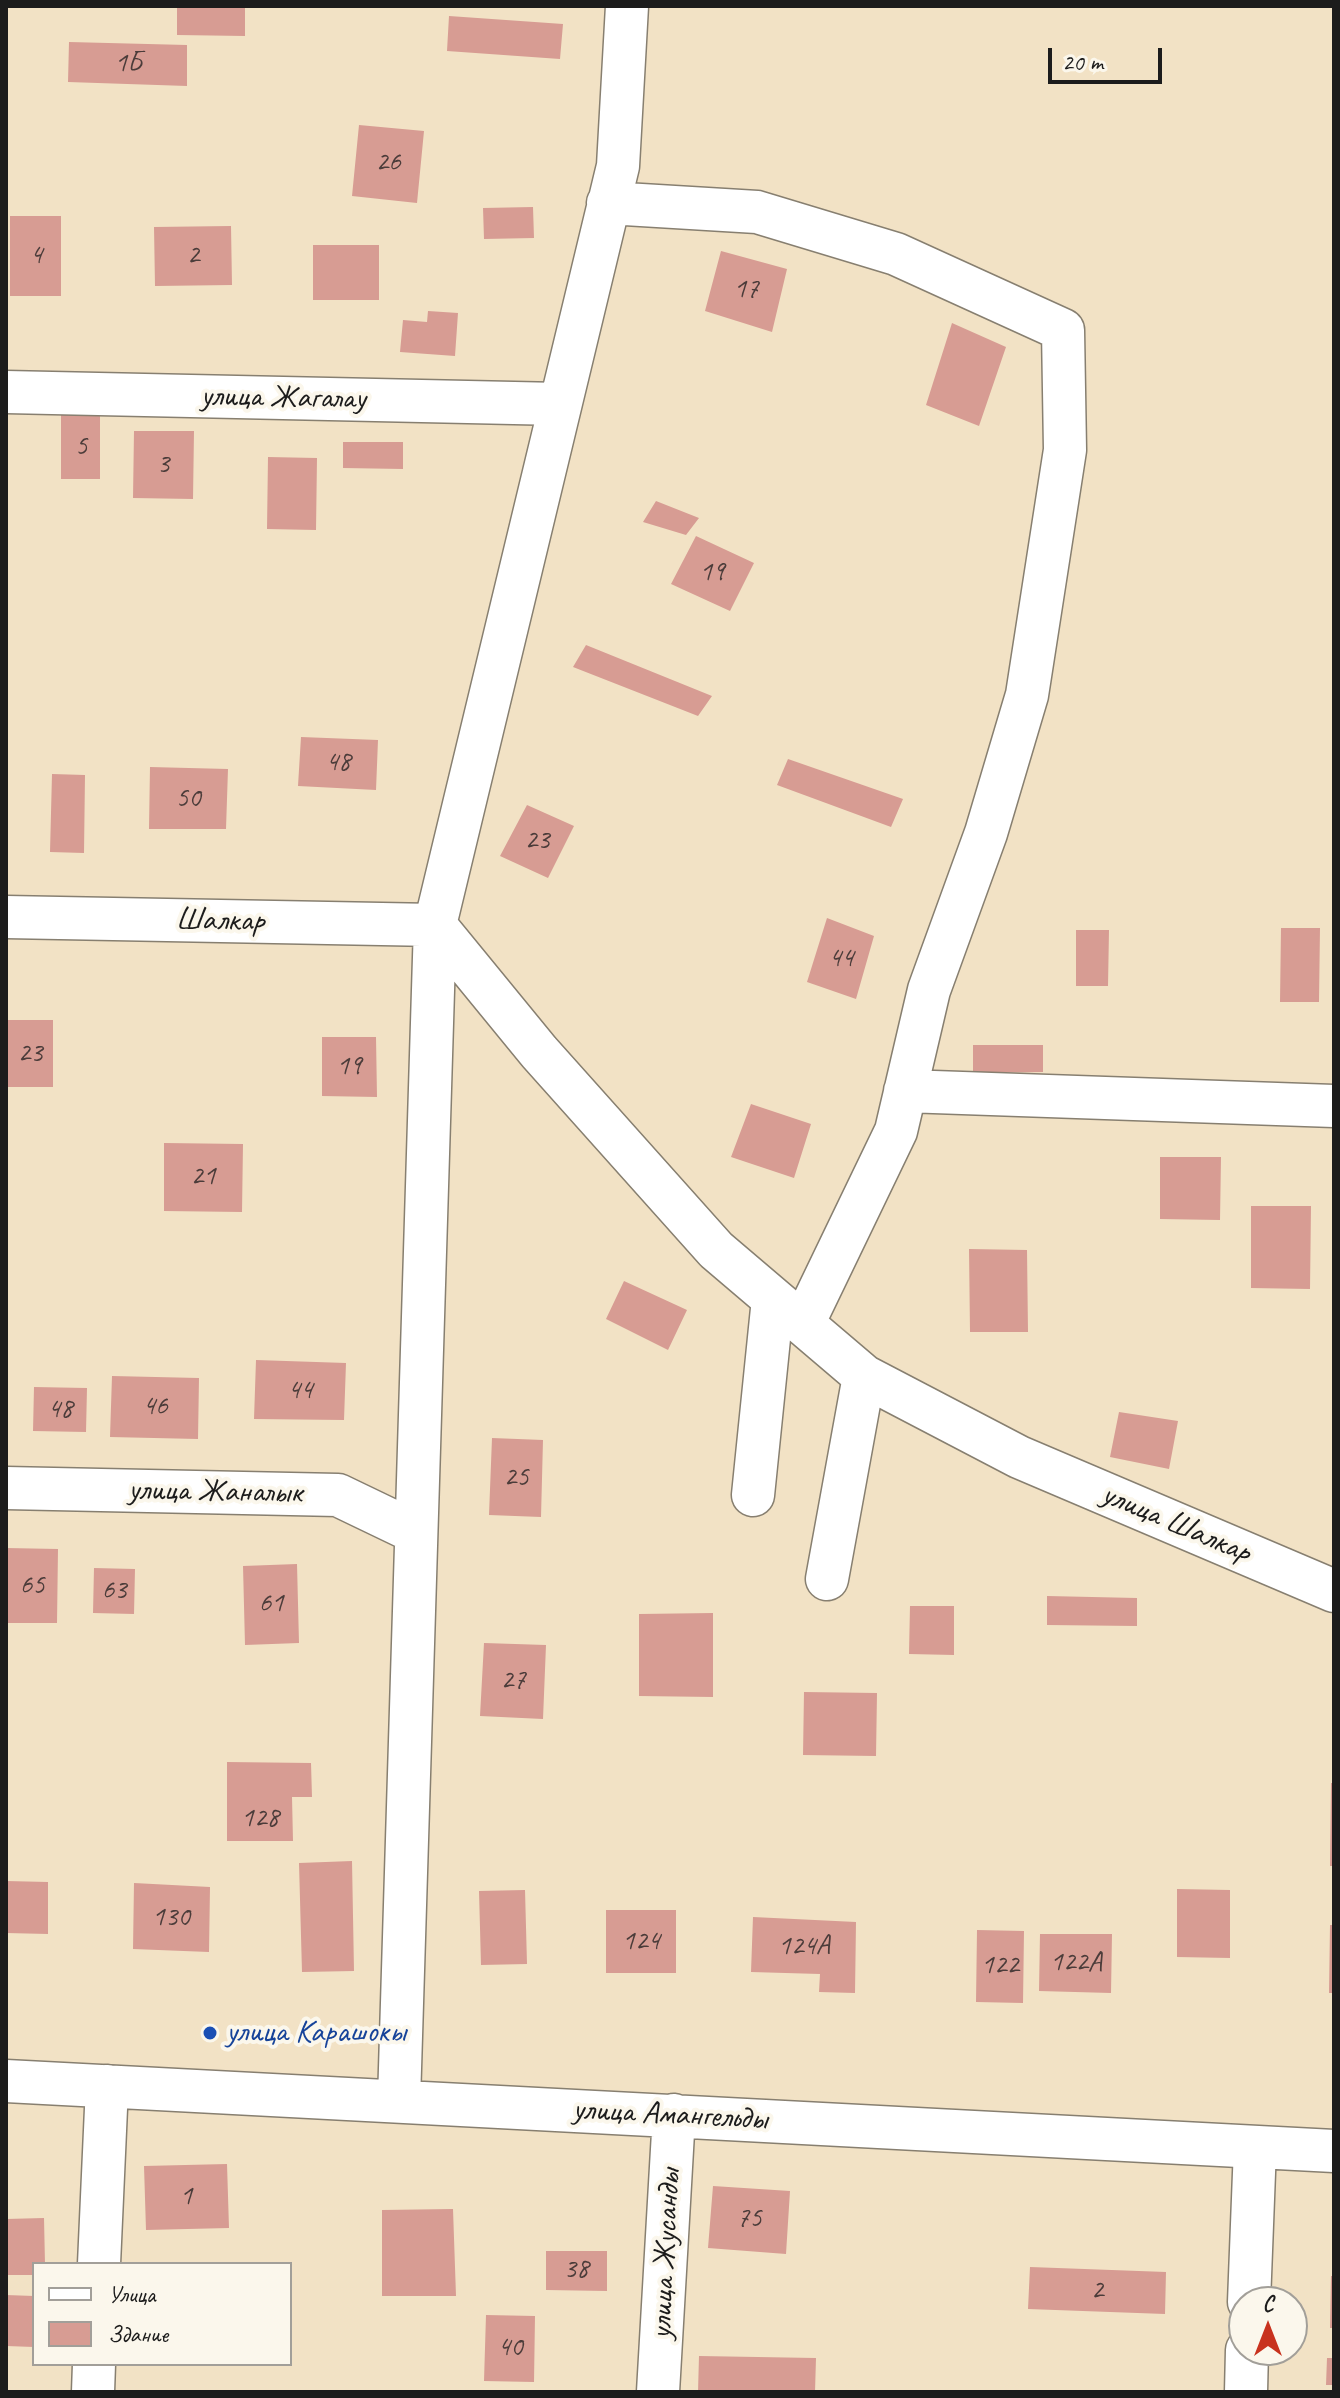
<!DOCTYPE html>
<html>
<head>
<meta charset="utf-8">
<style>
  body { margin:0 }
  #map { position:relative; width:1340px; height:2398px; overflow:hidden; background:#f2e2c5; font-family:Caveat,sans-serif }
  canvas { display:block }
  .frame { position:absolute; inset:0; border:8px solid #1c1c1c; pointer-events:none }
  .legend { position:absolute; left:32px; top:2262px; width:260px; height:104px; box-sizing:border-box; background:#fbf7ec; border:2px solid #a29f99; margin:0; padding:10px 14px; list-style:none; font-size:24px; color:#1c1c1c }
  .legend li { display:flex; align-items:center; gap:16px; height:40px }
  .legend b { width:40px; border:2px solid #a29f99 }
  .north { position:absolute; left:1228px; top:2286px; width:80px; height:80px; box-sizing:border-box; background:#fbf7ec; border:2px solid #a29f99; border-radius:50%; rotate:0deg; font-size:22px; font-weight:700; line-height:32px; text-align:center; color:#1c1c1c }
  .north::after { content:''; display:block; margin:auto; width:28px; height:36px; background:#c8321e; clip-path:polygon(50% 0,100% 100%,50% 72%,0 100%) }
  .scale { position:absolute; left:1048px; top:48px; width:114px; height:36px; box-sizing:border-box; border:4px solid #1c1c1c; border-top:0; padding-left:10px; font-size:24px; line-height:28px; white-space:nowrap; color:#1c1c1c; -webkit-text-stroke:6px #fbf7ec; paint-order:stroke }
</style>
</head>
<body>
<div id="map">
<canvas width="1340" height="2398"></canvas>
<div class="frame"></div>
<ul class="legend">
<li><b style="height:10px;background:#fff"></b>Улица</li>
<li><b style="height:22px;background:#d79c93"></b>Здание</li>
</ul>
<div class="north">С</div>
<div class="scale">20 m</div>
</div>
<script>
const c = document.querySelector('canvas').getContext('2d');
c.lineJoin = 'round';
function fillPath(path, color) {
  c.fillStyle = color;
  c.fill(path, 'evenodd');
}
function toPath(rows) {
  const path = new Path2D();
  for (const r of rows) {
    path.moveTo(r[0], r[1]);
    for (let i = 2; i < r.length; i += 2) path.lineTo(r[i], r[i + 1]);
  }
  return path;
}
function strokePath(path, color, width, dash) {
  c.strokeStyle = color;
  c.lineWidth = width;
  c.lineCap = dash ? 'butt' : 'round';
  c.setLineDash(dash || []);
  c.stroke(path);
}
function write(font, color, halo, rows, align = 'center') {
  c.font = font + ' Caveat,sans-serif';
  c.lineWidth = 8;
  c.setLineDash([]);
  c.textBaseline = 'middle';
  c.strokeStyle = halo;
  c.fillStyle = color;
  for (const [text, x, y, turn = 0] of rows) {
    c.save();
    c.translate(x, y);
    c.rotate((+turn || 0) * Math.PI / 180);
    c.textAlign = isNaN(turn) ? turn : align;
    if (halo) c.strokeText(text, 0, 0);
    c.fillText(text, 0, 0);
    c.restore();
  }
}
fillPath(toPath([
  [177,6,245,6,245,36,177,35],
  [449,16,563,24,560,59,447,51],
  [69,42,187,45,187,86,68,82],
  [359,125,424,131,417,203,352,196],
  [533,207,534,238,484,239,483,208],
  [10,216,61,216,61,296,10,296],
  [231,226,232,285,155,286,154,227],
  [313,245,379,245,379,300,313,300],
  [721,251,787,269,772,332,705,311],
  [428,311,458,313,455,356,400,352,403,320,427,322],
  [952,323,1006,347,979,426,926,405],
  [61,415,100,415,100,479,61,479],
  [134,431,194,431,193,499,133,498],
  [343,442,403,442,403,469,343,468],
  [268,457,317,458,316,530,267,529],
  [656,501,699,518,686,535,643,522],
  [696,536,754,563,730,611,671,584],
  [586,645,712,696,698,716,573,667],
  [301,737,378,740,376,790,298,786],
  [788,759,903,799,891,827,777,785],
  [150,767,228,769,226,829,149,829],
  [52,774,85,775,84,853,50,852],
  [527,805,574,826,548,878,500,856],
  [827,918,874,936,856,999,807,982],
  [1281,928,1320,928,1319,1002,1280,1002],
  [1076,930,1109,930,1108,986,1076,986],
  [6,1020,53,1020,53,1087,6,1087],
  [322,1037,376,1037,377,1097,322,1096],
  [973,1045,1043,1045,1043,1072,973,1073],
  [751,1104,811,1124,794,1178,731,1157],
  [164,1143,243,1144,242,1212,164,1211],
  [1160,1157,1221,1157,1220,1220,1160,1219],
  [1251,1206,1311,1206,1310,1289,1251,1288],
  [969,1249,1027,1250,1028,1332,970,1332],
  [624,1281,687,1310,668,1350,606,1319],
  [256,1360,346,1363,344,1420,254,1419],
  [112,1376,199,1378,198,1439,110,1437],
  [34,1387,87,1388,86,1432,33,1431],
  [1119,1412,1178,1421,1169,1469,1110,1457],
  [492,1438,543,1440,541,1517,489,1515],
  [6,1548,58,1549,57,1623,6,1623],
  [297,1564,299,1643,245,1645,243,1566],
  [94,1568,135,1569,134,1614,93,1613],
  [1047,1596,1137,1598,1137,1626,1047,1625],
  [910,1606,954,1606,954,1655,909,1654],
  [713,1613,713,1697,639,1696,639,1614],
  [484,1643,546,1645,543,1719,480,1716],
  [804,1692,877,1693,876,1756,803,1755],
  [227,1762,311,1763,312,1797,292,1797,293,1841,227,1841],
  [1331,1783,1334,1783,1334,1866,1330,1866],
  [352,1861,354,1971,302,1972,299,1863],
  [6,1881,48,1882,48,1934,6,1933],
  [134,1883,210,1887,209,1952,133,1949],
  [1177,1889,1230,1890,1230,1958,1177,1957],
  [525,1890,527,1964,481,1965,479,1891],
  [606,1910,676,1910,676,1973,606,1973],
  [753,1917,856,1922,855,1993,819,1992,820,1974,751,1972],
  [1330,1925,1334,1925,1334,1993,1329,1993],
  [977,1930,1024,1931,1023,2003,976,2002],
  [1040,1934,1112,1934,1111,1993,1039,1991],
  [227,2164,229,2228,146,2230,144,2166],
  [713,2186,790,2191,786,2254,708,2248],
  [453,2209,456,2296,382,2296,382,2210],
  [44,2218,45,2264,34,2264,34,2275,6,2275,6,2219],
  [546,2251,607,2251,607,2291,546,2290],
  [1030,2267,1166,2272,1165,2314,1028,2309],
  [1331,2276,1334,2276,1334,2328,1330,2328],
  [6,2295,34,2296,34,2347,6,2346],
  [486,2315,535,2316,534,2382,484,2381],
  [699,2356,816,2358,815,2392,698,2392],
  [1327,2358,1334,2358,1334,2385,1326,2385]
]), '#d79c93');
const street = toPath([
  [608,203,757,212,896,254,1063,330,1065,450,1027,695,986,833,929,990,896,1131,803,1324],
  [6,392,560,404],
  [6,917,435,925,539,1052,716,1250,864,1376,1019,1457,1334,1591],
  [905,1091,1334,1106],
  [6,1488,338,1495,415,1532],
  [753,1495,773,1299],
  [827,1579,864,1376],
  [6,2081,1334,2151],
  [399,2101,435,925,618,166,627,6],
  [99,2264,107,2086],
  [1249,2302,1255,2147],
  [93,2392,94,2364],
  [658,2392,674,2115],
  [1246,2392,1247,2350]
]);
strokePath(street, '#877f70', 45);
strokePath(street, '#fff', 42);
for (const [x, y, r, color] of [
  [210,2033,8,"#1a4fb4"]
]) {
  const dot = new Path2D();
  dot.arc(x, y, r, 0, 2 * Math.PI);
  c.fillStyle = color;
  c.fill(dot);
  strokePath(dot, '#fbf7ec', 3);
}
write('28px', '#4b3c3a', null, [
  ["1Б",128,64],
  ["26",388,163],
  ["4",36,256],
  ["2",193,256],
  ["17",746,290],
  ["5",81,447],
  ["3",163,465],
  ["19",712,573],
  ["48",338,763],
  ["50",188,799],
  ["23",537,841],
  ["44",841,959],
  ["23",30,1054],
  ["19",349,1067],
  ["21",203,1177],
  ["44",300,1391],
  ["46",155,1407],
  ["48",60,1410],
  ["25",516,1478],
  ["65",32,1586],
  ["63",114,1591],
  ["61",271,1604],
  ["27",513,1681],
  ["128",260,1819],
  ["130",171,1918],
  ["124",641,1942],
  ["124А",804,1947],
  ["122A",1076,1963],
  ["122",1000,1966],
  ["1",186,2197],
  ["75",749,2219],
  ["38",576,2270],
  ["2",1097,2291],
  ["40",510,2348]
]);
write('32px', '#1c1c1c', '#fbf7ec', [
  ["улица Жагалау",283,398,1],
  ["Шалкар",220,921,1],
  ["улица Жаналык",215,1492,1],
  ["улица Шалкар",1176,1524,23],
  ["улица Амангельды",670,2115,3],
  ["улица Жусанды",666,2254,-87]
]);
write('32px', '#164399', '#fbf7ec', [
  ["улица Карашокы",226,2033]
], 'left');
</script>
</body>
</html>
